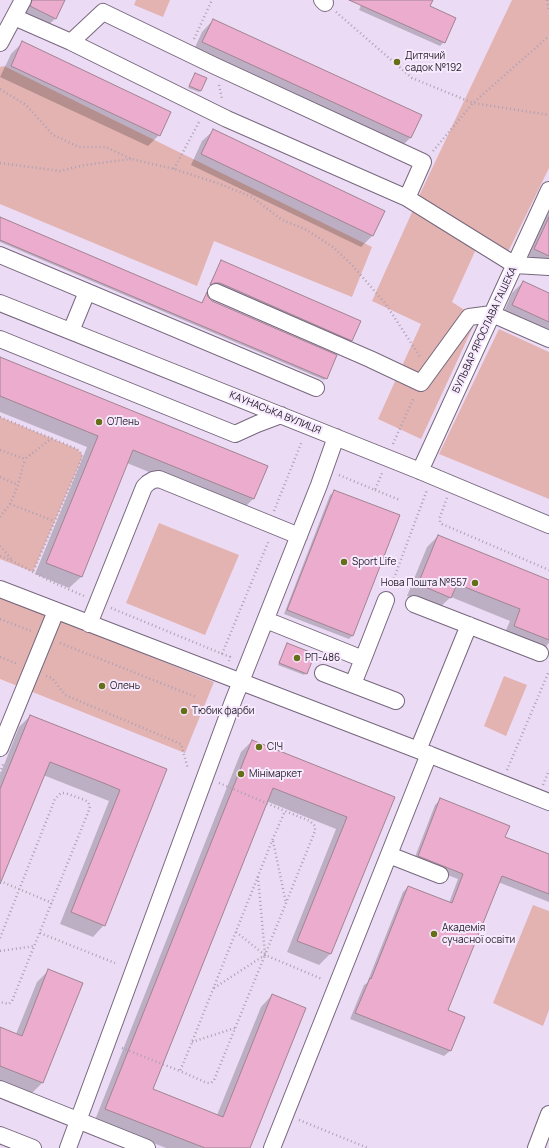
<!DOCTYPE html>
<html>
<head>
<meta charset="utf-8">
<style>
  body { margin:0 }
  canvas { display:block; background:#ecdbf4 }
</style>
</head>
<body>
<canvas width="549" height="1148"></canvas>
<script>
const c = document.querySelector('canvas').getContext('2d');
c.lineJoin = 'round';
function fillPath(path, color) {
  c.fillStyle = color;
  c.fill(path, 'evenodd');
}
function toPath(rows) {
  const path = new Path2D();
  for (const r of rows) {
    path.moveTo(r[0], r[1]);
    for (let i = 2; i < r.length; i += 2) path.lineTo(r[i], r[i + 1]);
  }
  return path;
}
function strokePath(path, color, width, dash) {
  c.strokeStyle = color;
  c.lineWidth = width;
  c.lineCap = dash ? 'butt' : 'round';
  c.setLineDash(dash || []);
  c.stroke(path);
}
function write(font, color, halo, rows, align = 'center') {
  c.font = font + ' Manrope,sans-serif';
  c.lineWidth = 4;
  c.setLineDash([]);
  c.textBaseline = 'middle';
  c.strokeStyle = halo;
  c.fillStyle = color;
  for (const [text, x, y, turn = 0] of rows) {
    c.save();
    c.translate(x, y);
    c.rotate((+turn || 0) * Math.PI / 180);
    c.textAlign = isNaN(turn) ? turn : align;
    if (halo) c.strokeText(text, 0, 0);
    c.fillText(text, 0, 0);
    c.restore();
  }
}
fillPath(toPath([
  [136,0,170,0,163,17,134,5],
  [512,0,549,0,549,168,508,252,418,198],
  [4,66,372,247,352,297,214,241,197,286,0,204,0,67],
  [413,210,477,247,452,302,477,318,421,439,378,419,421,324,372,301],
  [499,329,549,352,549,499,439,454],
  [0,417,77,449,82,454,82,458,33,572,0,559],
  [159,523,239,555,205,635,126,603],
  [0,596,214,682,185,753,0,679],
  [504,676,527,685,506,736,484,726],
  [533,905,549,911,549,1010,543,1026,493,1003]
]), '#e3b3b2');
fillPath(toPath([
  [29,0,64,0,56,18,44,29,21,18],
  [363,0,432,0,429,7,444,42,440,46,359,10],
  [213,20,420,116,410,138,399,149,192,54,202,32],
  [22,43,159,135,148,146,0,77,11,54],
  [195,74,200,91,199,92,188,88],
  [214,130,383,212,372,236,361,247,191,165,202,141],
  [549,206,549,269,524,261],
  [0,218,201,304,206,294,207,298,326,378,324,380,0,242],
  [221,262,352,340,350,342,218,285,212,284,209,285],
  [523,282,549,294,549,338,502,316,512,293],
  [0,358,267,467,253,499,242,510,127,463,81,577,69,588,35,574,87,447,0,412],
  [335,491,353,635,349,639,284,614,330,495],
  [438,536,549,581,549,643,540,652,503,637,510,621,451,597,439,608,407,596,427,547],
  [287,644,306,673,304,675,278,665],
  [30,716,166,770,104,925,93,937,60,924,109,801,43,775,0,882,0,775,19,727],
  [252,741,393,797,330,954,319,965,287,952,336,829,266,801,151,1090,217,1115,261,1007,272,995,249,1148,166,1148,95,1120,241,752],
  [440,800,504,838,549,855,549,902,498,882,447,1010,463,1017,450,1051,444,1056,350,1019,364,985,367,983,403,892,408,887,449,903,458,879,413,862,435,805],
  [49,970,42,1083,31,1094,0,1081,0,1028,16,1034,37,982]
]), '#0003');
const building = toPath([
  [32,0,65,0,56,19,30,6,32,0],
  [349,0,433,0,430,6,456,18,445,43,349,0],
  [213,19,422,115,411,138,202,42,213,19],
  [22,41,171,112,160,136,11,66,22,41],
  [195,73,207,78,201,91,189,86,195,73],
  [213,129,385,211,373,236,201,154,213,129],
  [0,217,202,303,207,292,208,297,212,301,337,355,327,379,0,240,0,217],
  [549,217,549,256,534,249,549,217],
  [221,260,361,321,352,341,220,283,215,283,210,285,221,260],
  [523,281,549,293,549,322,512,305,523,281],
  [0,357,268,466,254,499,133,450,82,577,46,563,98,436,0,396,0,357],
  [334,490,400,515,353,636,287,610,334,490],
  [438,535,549,580,549,640,514,626,520,609,457,584,451,598,418,584,438,535],
  [287,643,315,654,307,674,279,663,287,643],
  [30,715,167,769,105,926,71,912,120,790,106,784,50,762,0,884,0,789,30,715],
  [252,740,395,797,331,954,297,941,347,817,273,788,153,1089,223,1117,272,994,306,1008,250,1148,205,1148,105,1109,252,740],
  [440,798,510,826,505,837,549,854,549,894,502,876,448,1010,465,1017,451,1051,355,1013,370,978,371,979,408,886,452,903,463,874,418,856,440,798],
  [48,969,83,983,43,1083,0,1066,0,1027,22,1036,48,969]
]);
fillPath(building, '#ecaccd');
strokePath(building, '#a08492', 1);
const minor = toPath([
  [322,0,325,3],
  [14,17,71,42,227,119,407,198,515,265,549,267],
  [71,42,103,12,215,66,423,162,407,198],
  [0,43,23,0],
  [0,255,316,388],
  [216,292,370,359,421,383,469,317,492,314,549,339],
  [0,303,420,471,549,525],
  [71,331,87,292],
  [0,339,235,434,257,424,281,415],
  [420,471,549,190],
  [0,589,418,750,549,802],
  [414,604,540,653],
  [266,620,363,659,353,684],
  [89,624,144,487,148,483,153,480,159,479,299,536],
  [363,659,386,600],
  [323,673,396,701],
  [0,748,56,611],
  [418,750,469,625],
  [389,855,440,875],
  [0,1089,147,1148],
  [0,1135,33,1148],
  [68,1148,232,704,319,485,336,437],
  [272,1148,429,754],
  [536,1148,549,1114]
]);
strokePath(minor, '#77687e', 18);
strokePath(toPath([
  [547,0,549,11],
  [336,12,412,78,473,103,549,115],
  [194,39,212,0],
  [219,85,222,99],
  [0,89,26,105,53,135,79,147,106,147,131,159,174,169,220,184,252,197,282,220,305,229,333,247,352,265,385,303,421,358],
  [433,151,473,103,549,36],
  [0,163,60,171,85,165,131,159],
  [174,169,199,122],
  [0,417,77,449,82,454,82,458,33,572],
  [393,444,414,397],
  [0,450,25,459,52,438],
  [339,475,375,490,382,473],
  [0,477,18,485],
  [375,490,400,500],
  [447,498,440,517,440,522,442,524,549,570],
  [10,504,54,521],
  [274,511,302,441],
  [0,517,10,504,18,485,25,459],
  [0,546,13,561],
  [0,556,14,562,52,582,84,596],
  [391,586,427,490],
  [111,608,230,657,229,661],
  [0,619,31,631],
  [60,643,196,697],
  [222,654,269,540],
  [0,657,18,664],
  [46,676,52,678,65,695,181,744,188,769],
  [507,770,549,671],
  [0,773,4,762],
  [219,783,285,811],
  [543,785,549,770],
  [273,841,286,903],
  [0,881,52,903],
  [236,932,265,955,322,979],
  [40,933,115,963],
  [0,938,55,799,61,793,65,793,85,800,88,802,90,806,89,810,12,1001,9,1004,0,1002],
  [0,951,35,946],
  [214,988,265,955,315,831,315,826,310,821,285,811,272,841,192,1042,180,1071,207,1083,211,1083,214,1080,265,955,258,877],
  [192,1042,235,1028],
  [122,1048,180,1071],
  [299,1120,368,1148]
]), '#ada0b3', 2.5, [1, 3]);
strokePath(minor, '#fff', 16);
for (const [x, y, r, color] of [
  [397,62,4,"#656f17"],
  [99,422,4,"#656f17"],
  [344,562,4,"#656f17"],
  [475,583,4,"#656f17"],
  [297,658,4,"#656f17"],
  [102,686,4,"#656f17"],
  [184,711,4,"#656f17"],
  [259,747,4,"#656f17"],
  [241,774,4,"#656f17"],
  [434,934,4,"#656f17"]
]) {
  const dot = new Path2D();
  dot.arc(x, y, r, 0, 2 * Math.PI);
  c.fillStyle = color;
  c.fill(dot);
  strokePath(dot, '#f7e9fe', 1.5);
}
write('10px', '#28222b', '#f7e9fe', [
  ["Дитячий",405,56],
  ["садок №192",405,68],
  ["О'Лень",107,422],
  ["Sport Life",352,562],
  ["Нова Пошта №557",467,583,"right"],
  ["РП-486",305,658],
  ["Олень",110,686],
  ["Тюбик фарби",192,711],
  ["СІЧ",267,747],
  ["Мінімаркет",249,774],
  ["Академія",442,928],
  ["сучасної освіти",442,940]
], 'left');
write('10px', '#28222b', '#f7e9fe', [
  ["БУЛЬВАР ЯРОСЛАВА ГАШЕКА",485,330,-65],
  ["КАУНАСЬКА ВУЛИЦЯ",275,413,22]
]);
</script>
</body>
</html>
